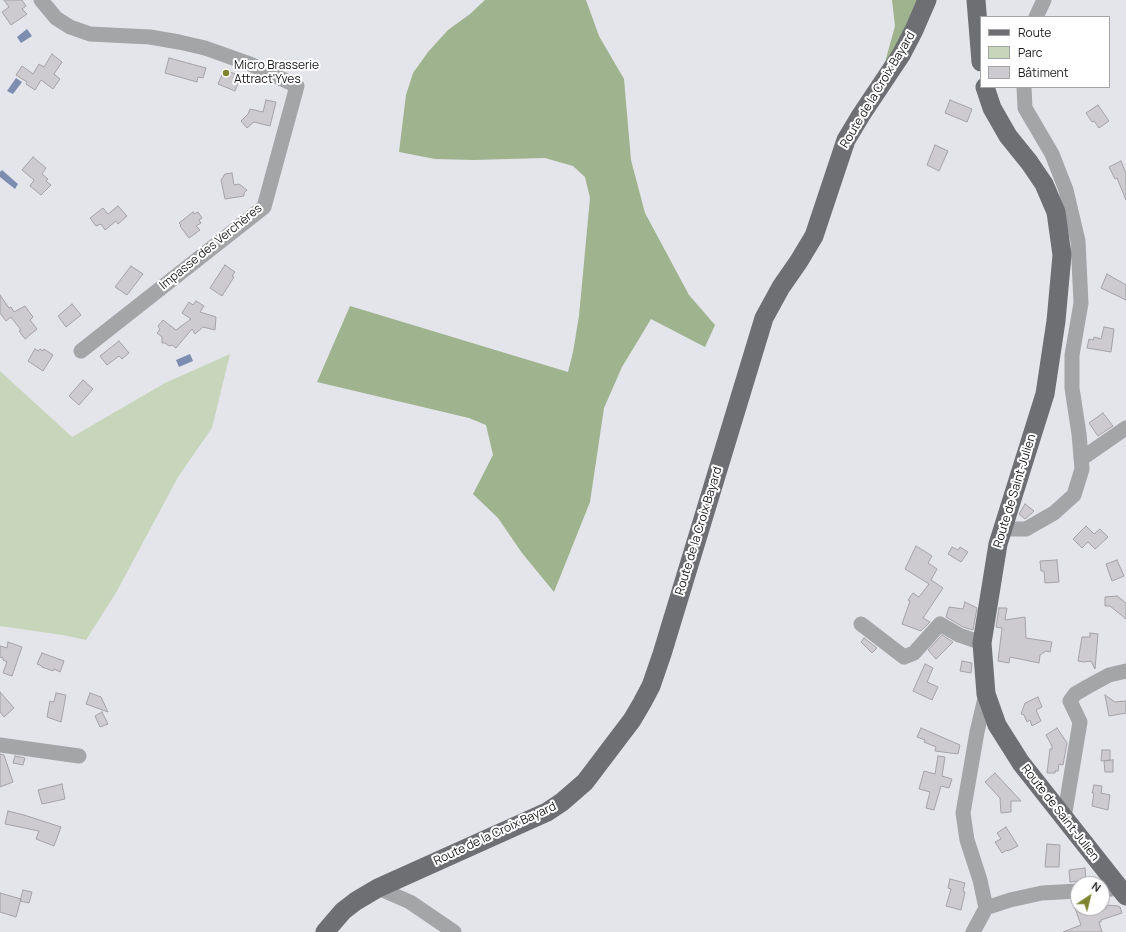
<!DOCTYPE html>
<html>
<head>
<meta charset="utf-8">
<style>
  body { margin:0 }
  #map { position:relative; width:1126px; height:932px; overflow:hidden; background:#e3e5ea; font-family:Manrope,sans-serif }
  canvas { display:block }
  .legend { position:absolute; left:980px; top:16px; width:130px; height:72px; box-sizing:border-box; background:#fff; border:1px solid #a4a4a5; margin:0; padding:5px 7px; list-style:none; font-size:12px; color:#1b1b1d }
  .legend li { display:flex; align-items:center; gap:8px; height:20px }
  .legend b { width:20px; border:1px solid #a4a4a5 }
  .north { position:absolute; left:1070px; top:876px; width:40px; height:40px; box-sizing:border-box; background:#fff; border:1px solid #a4a4a5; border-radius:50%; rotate:35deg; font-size:11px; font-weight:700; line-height:16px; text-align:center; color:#1b1b1d }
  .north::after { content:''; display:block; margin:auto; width:14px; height:18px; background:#7d8531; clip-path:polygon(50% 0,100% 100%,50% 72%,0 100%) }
</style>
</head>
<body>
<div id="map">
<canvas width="1126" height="932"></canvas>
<ul class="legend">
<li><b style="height:5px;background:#6e6f73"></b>Route</li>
<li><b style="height:11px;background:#c7d5bb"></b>Parc</li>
<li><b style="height:11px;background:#cdcbd0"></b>Bâtiment</li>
</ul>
<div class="north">N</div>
</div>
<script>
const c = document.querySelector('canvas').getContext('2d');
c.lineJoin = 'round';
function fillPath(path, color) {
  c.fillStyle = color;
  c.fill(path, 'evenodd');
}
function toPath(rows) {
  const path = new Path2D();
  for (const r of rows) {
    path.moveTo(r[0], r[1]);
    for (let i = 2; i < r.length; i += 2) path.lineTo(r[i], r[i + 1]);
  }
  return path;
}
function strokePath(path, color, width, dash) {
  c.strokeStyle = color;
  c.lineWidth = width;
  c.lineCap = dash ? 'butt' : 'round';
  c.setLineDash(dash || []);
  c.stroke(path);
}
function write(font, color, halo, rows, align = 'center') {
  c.font = font + ' Manrope,sans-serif';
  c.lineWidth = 4;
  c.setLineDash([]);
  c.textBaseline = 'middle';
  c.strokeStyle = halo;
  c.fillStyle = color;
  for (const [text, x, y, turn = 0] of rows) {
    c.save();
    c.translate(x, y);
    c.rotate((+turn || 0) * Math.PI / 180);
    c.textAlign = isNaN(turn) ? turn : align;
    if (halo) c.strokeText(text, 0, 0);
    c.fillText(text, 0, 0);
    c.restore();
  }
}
fillPath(toPath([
  [230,354,212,428,178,477,117,591,86,640,63,635,0,626,0,371,72,437,165,383]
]), '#c7d5bb');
fillPath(toPath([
  [485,0,586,0,599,36,624,79,631,160,645,213,689,295,715,325,705,347,651,319,622,367,604,408,590,502,554,592,522,553,498,518,473,494,493,455,486,425,469,418,317,382,350,306,568,372,573,352,579,316,590,198,585,177,573,166,545,158,473,160,435,159,399,152,406,95,413,73,428,52,448,30,470,14],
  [892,0,919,0,913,19,884,66,895,26]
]), '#9fb38e');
fillPath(toPath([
  [27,29,32,36,21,43,17,37],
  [16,78,22,82,13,94,7,91],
  [2,170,18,184,15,189,0,177,0,172],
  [190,354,193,361,179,367,176,360]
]), '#7c8db0');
const building = toPath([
  [4,0,22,0,26,6,22,9,27,14,11,25,2,12,9,7,4,0],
  [52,54,62,62,54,74,60,79,53,89,41,80,35,90,26,84,27,82,16,75,22,66,33,74,39,64,44,67,52,54],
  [169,58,206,68,203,78,198,77,197,82,165,73,169,58],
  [224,70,241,76,235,91,218,84,224,70],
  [266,100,276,102,270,126,254,122,247,128,241,121,248,114,250,109,263,112,266,100],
  [950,100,972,109,967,122,945,113,950,100],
  [1098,105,1109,121,1099,128,1094,121,1092,122,1086,113,1098,105],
  [935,145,948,151,939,171,927,165,935,145],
  [33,157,46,168,42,174,48,179,46,181,51,185,41,195,30,186,34,180,22,170,33,157],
  [1121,161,1126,173,1126,200,1117,178,1115,179,1109,167,1121,161],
  [232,173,234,185,239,184,247,190,244,193,244,196,225,199,221,180,225,174,232,173],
  [118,206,127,216,118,224,116,221,105,230,101,224,96,226,90,218,103,208,108,214,118,206],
  [193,212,194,214,198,212,202,218,199,220,201,223,196,226,200,230,189,238,180,226,181,225,179,223,193,212],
  [225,265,235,272,232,276,234,277,222,296,210,288,225,265],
  [131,266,143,274,127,295,115,287,131,266],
  [1107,274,1126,285,1126,300,1101,288,1107,274],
  [0,295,9,308,11,307,14,312,25,306,33,317,30,320,37,329,25,339,19,331,21,330,11,317,6,321,0,313,0,295],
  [196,301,204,306,200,312,216,317,215,330,203,327,195,334,192,329,176,348,172,345,169,346,165,343,162,343,162,337,157,333,160,329,158,326,163,320,176,330,191,319,182,313,189,302,193,305,196,301],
  [72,304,81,315,66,327,58,316,72,304],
  [1104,327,1114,329,1111,352,1087,348,1089,339,1093,340,1094,337,1101,339,1104,327],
  [119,341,129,353,122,359,119,356,107,365,100,356,119,341],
  [35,349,38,351,40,349,43,351,44,349,53,355,43,371,28,361,35,349],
  [83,380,93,389,79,405,69,396,83,380],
  [1103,413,1113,426,1098,436,1089,423,1103,413],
  [1025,504,1034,511,1025,519,1019,514,1025,504],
  [1086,526,1094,534,1100,529,1108,537,1095,549,1088,542,1082,548,1073,539,1086,526],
  [916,546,932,556,928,563,937,569,931,580,943,588,923,618,930,622,921,631,902,624,910,601,908,600,913,593,919,597,929,584,905,569,916,546],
  [952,547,958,550,960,547,968,552,961,562,948,554,952,547],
  [1057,560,1059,582,1045,583,1044,571,1041,571,1040,561,1057,560],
  [1117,560,1124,576,1112,581,1106,564,1117,560],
  [1117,596,1126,603,1126,619,1110,606,1105,606,1105,597,1117,596],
  [965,602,977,608,973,630,963,627,946,617,949,607,963,609,965,602],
  [999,608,1007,608,1005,620,1025,617,1026,638,1052,642,1050,652,1046,651,1040,655,1039,663,1010,657,1009,663,998,661,1002,628,996,627,999,608],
  [1090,633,1098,634,1095,669,1091,661,1084,662,1078,661,1082,637,1090,637,1090,633],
  [942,635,953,642,936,659,928,650,942,635],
  [864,638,877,648,872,653,861,642,864,638],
  [8,642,22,647,12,676,3,673,7,662,3,660,3,658,0,657,0,646,7,648,8,642],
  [42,653,64,661,60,672,54,669,53,671,42,667,42,666,37,664,42,653],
  [962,661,972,663,971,673,960,671,962,661],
  [925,664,933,668,927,682,938,687,932,700,913,691,925,664],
  [0,692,14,708,4,717,0,712,0,692],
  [56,693,66,695,61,722,47,717,50,701,54,702,56,693],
  [90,693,101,697,108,712,86,704,90,693],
  [1105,695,1115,702,1126,701,1126,713,1109,716,1105,695],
  [1038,697,1042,707,1036,710,1041,721,1032,726,1030,720,1027,722,1024,715,1021,714,1025,703,1038,697],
  [102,712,108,724,100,727,95,716,102,712],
  [921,728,960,745,958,754,935,751,936,747,924,742,925,740,917,737,921,728],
  [1057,728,1067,743,1063,765,1059,764,1058,771,1055,771,1055,773,1047,773,1050,749,1052,749,1052,746,1046,735,1057,728],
  [1102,750,1110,750,1110,760,1101,761,1102,750],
  [0,754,4,755,13,782,0,787,0,754],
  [15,756,25,758,23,765,13,763,15,756],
  [938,756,945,757,942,776,952,779,949,788,941,786,934,810,926,808,930,792,919,789,924,771,935,774,938,756],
  [1113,760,1113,772,1105,772,1104,761,1113,760],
  [995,773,1021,801,1011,801,1011,812,1001,813,1000,798,985,782,995,773],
  [62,784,65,799,42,804,38,790,62,784],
  [1094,785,1102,786,1101,793,1110,795,1108,810,1092,806,1094,793,1092,793,1094,785],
  [8,811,24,815,61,827,54,846,36,839,39,831,5,824,8,811],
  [1006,827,1018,846,1008,851,1007,850,1002,853,995,842,1001,839,997,833,1006,827],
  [1047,844,1060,845,1059,867,1045,867,1047,844],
  [1085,868,1086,880,1070,882,1069,870,1085,868],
  [950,879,965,883,963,891,965,892,961,910,946,906,951,889,948,888,950,879],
  [23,890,32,892,29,903,20,901,23,890],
  [0,893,21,899,16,917,0,912,0,893],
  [1106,905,1118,906,1120,907,1122,913,1101,920,1101,922,1099,922,1102,932,1063,932,1081,925,1075,908,1107,908,1106,905]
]);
fillPath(building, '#cdcbd0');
strokePath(building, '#a4a2a6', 1);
strokePath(toPath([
  [41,0,56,18,70,27,90,34,150,37,179,42,205,48,250,64,297,86,264,207,81,351],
  [1036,17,1044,0],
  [1081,459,1126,428],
  [1003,529,1026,529,1054,513,1074,495,1082,469,1079,434,1072,388,1072,355,1081,303,1078,241,1066,190,1052,154,1025,108,1024,87],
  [861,624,904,657,914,653,940,624,959,635,982,643],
  [0,745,79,756],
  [1064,818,1080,722,1070,701,1075,694,1087,687,1109,675,1126,671],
  [378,888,410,902,454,932],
  [1102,890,1120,888],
  [986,908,1010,900,1042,893,1078,891],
  [973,932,986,908,980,880,967,840,963,813,977,732,986,694]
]), '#a4a5a7', 15);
strokePath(toPath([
  [976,0,981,62],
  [985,87,992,108,1008,136,1029,162,1044,184,1056,212,1062,255,1056,321,1045,394,998,544,982,643,986,694,997,725,1021,763,1126,896],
  [325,932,343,911,356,901,378,888,547,812,562,802,585,782,632,720,642,703,651,686,662,654,764,318,781,287,799,261,814,236,846,140,861,115,901,55,914,30,927,0]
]), '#6e6f73', 19);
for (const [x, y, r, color] of [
  [226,73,4,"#7d8531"]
]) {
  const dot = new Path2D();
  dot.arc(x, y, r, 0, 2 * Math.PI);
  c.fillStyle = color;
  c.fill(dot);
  strokePath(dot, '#fff', 1.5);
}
write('12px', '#1b1b1d', '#fff', [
  ["Micro Brasserie",234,66],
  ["Attract'Yves",234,80]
], 'left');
write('12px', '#1b1b1d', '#fff', [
  ["Route de la Croix Bayard",878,90,-59],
  ["Impasse des Verchères",211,247,-39],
  ["Route de Saint-Julien",1015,491,-73],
  ["Route de la Croix Bayard",699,531,-73],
  ["Route de Saint-Julien",1060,813,52],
  ["Route de la Croix Bayard",495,834,-25]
]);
</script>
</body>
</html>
